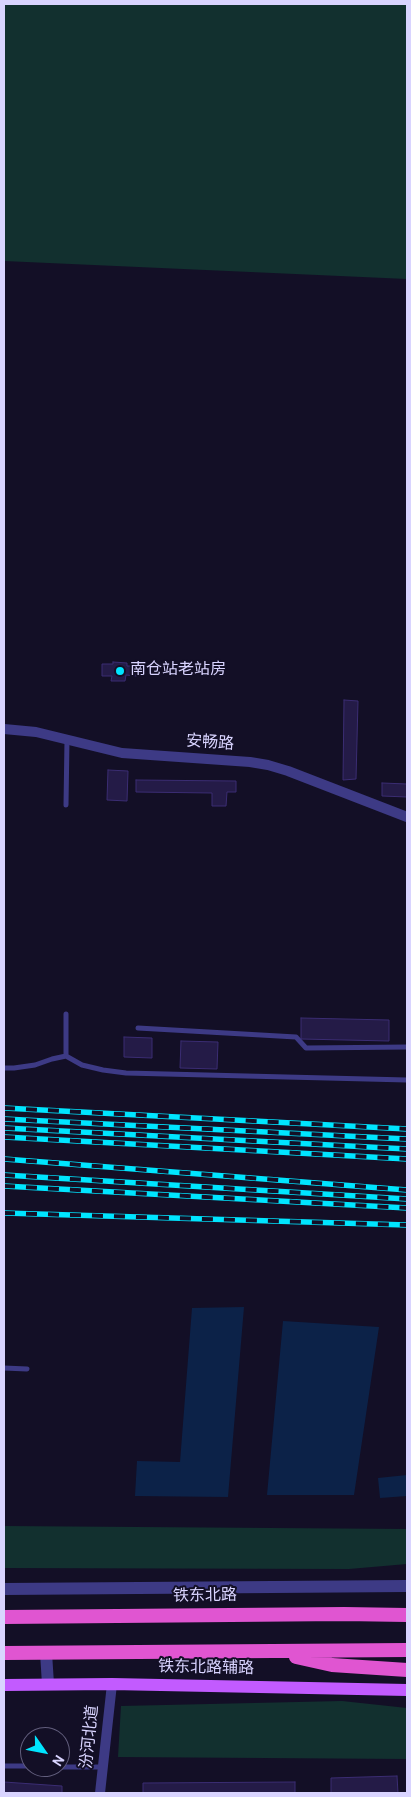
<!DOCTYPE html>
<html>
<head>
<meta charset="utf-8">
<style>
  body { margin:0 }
  #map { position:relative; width:411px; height:1797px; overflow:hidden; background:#130f26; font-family:Overpass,sans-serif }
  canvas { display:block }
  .frame { position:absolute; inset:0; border:5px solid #d9d4ff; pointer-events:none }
  .north { position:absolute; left:20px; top:1727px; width:50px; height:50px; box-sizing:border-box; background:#130f26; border:1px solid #625e7d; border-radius:50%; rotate:123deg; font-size:14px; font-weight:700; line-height:20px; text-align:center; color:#d9d4ff }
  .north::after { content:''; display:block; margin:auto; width:18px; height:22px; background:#00e5ff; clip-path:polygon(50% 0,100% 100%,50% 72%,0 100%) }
</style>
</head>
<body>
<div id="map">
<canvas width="411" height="1797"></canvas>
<div class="frame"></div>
<div class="north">N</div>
</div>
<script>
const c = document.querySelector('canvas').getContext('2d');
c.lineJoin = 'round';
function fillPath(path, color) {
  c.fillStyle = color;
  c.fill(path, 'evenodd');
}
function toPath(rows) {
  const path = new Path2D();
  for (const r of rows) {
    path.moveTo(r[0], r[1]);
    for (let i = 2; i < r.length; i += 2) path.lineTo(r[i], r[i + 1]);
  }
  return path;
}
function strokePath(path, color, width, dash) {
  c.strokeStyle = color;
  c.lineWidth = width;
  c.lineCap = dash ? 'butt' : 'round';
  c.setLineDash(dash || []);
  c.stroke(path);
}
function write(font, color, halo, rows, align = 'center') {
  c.font = font + ' Overpass,"Noto Sans SC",sans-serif';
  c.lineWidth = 4;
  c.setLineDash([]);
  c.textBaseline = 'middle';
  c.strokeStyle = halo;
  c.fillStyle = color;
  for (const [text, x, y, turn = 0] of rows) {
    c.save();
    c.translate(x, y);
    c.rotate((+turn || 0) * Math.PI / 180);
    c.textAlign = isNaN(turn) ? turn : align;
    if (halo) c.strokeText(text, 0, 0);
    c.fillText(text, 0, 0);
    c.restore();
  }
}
fillPath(toPath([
  [4,4,407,4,407,279,4,261],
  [4,1526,407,1529,407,1564,349,1569,4,1568],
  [342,1701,407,1708,407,1759,118,1757,121,1706]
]), '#12302f');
fillPath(toPath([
  [244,1307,228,1497,135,1496,137,1461,180,1462,192,1308],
  [283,1321,379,1327,354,1495,267,1495],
  [407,1475,407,1496,380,1498,378,1478]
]), '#0c2248');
const building = toPath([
  [113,662,127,663,127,666,138,666,137,676,126,675,125,681,111,681,112,676,102,676,102,664,113,664,113,662],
  [344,700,358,701,356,779,343,780,344,700],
  [108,770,128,771,127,801,107,800,108,770],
  [136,780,236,781,236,792,227,792,226,806,212,806,212,793,136,792,136,780],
  [382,783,407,784,407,797,382,796,382,783],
  [301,1018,389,1020,389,1041,301,1039,301,1018],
  [124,1037,152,1038,152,1058,124,1057,124,1037],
  [181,1041,218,1042,217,1069,180,1068,181,1041],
  [397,1776,398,1793,331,1793,331,1778,397,1776],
  [4,1782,62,1786,62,1793,4,1793,4,1782],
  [295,1782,295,1793,143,1793,143,1783,295,1782]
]);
fillPath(building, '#241b47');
strokePath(building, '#3b2d73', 1);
strokePath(toPath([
  [66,805,67,740],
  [138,1028,296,1037,306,1048,407,1047],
  [66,1056,66,1014],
  [4,1068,14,1068,35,1065,52,1059,66,1056,82,1065,103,1070,126,1073,407,1080],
  [4,1368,27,1369],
  [4,1766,30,1766],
  [60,1767,103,1767]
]), '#3d3a85', 5);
strokePath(toPath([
  [4,729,36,732,122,753,250,762,268,765,288,771,407,817],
  [100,1793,112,1684]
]), '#3d3a85', 10);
strokePath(toPath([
  [4,1589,407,1586],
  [46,1653,48,1684]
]), '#3d3a85', 12);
strokePath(toPath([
  [4,1685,112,1684,407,1690]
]), '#c25bff', 12);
strokePath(toPath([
  [4,1617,344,1614,407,1615],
  [4,1653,407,1650],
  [296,1657,332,1665,407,1670]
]), '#e055d1', 14);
const rail = toPath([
  [4,1108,407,1129],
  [4,1119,407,1139],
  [4,1128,407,1149],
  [4,1137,407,1159],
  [4,1159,407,1190],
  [4,1175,407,1199],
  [4,1186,407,1208],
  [4,1213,407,1225]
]);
strokePath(rail, '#00e5ff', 5.5);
strokePath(rail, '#130f26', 4, [11]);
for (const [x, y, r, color] of [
  [120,671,5,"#00e5ff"]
]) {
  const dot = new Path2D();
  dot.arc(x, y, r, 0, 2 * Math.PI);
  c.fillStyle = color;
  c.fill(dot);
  strokePath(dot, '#130f26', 2);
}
write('16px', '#d9d4ff', '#130f26', [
  ["南仓站老站房",130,671]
], 'left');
write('16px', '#d9d4ff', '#130f26', [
  ["安畅路",210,744,4],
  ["铁东北路",205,1597,-1],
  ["铁东北路辅路",206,1669,1],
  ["汾河北道",91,1737,-84]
]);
</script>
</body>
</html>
